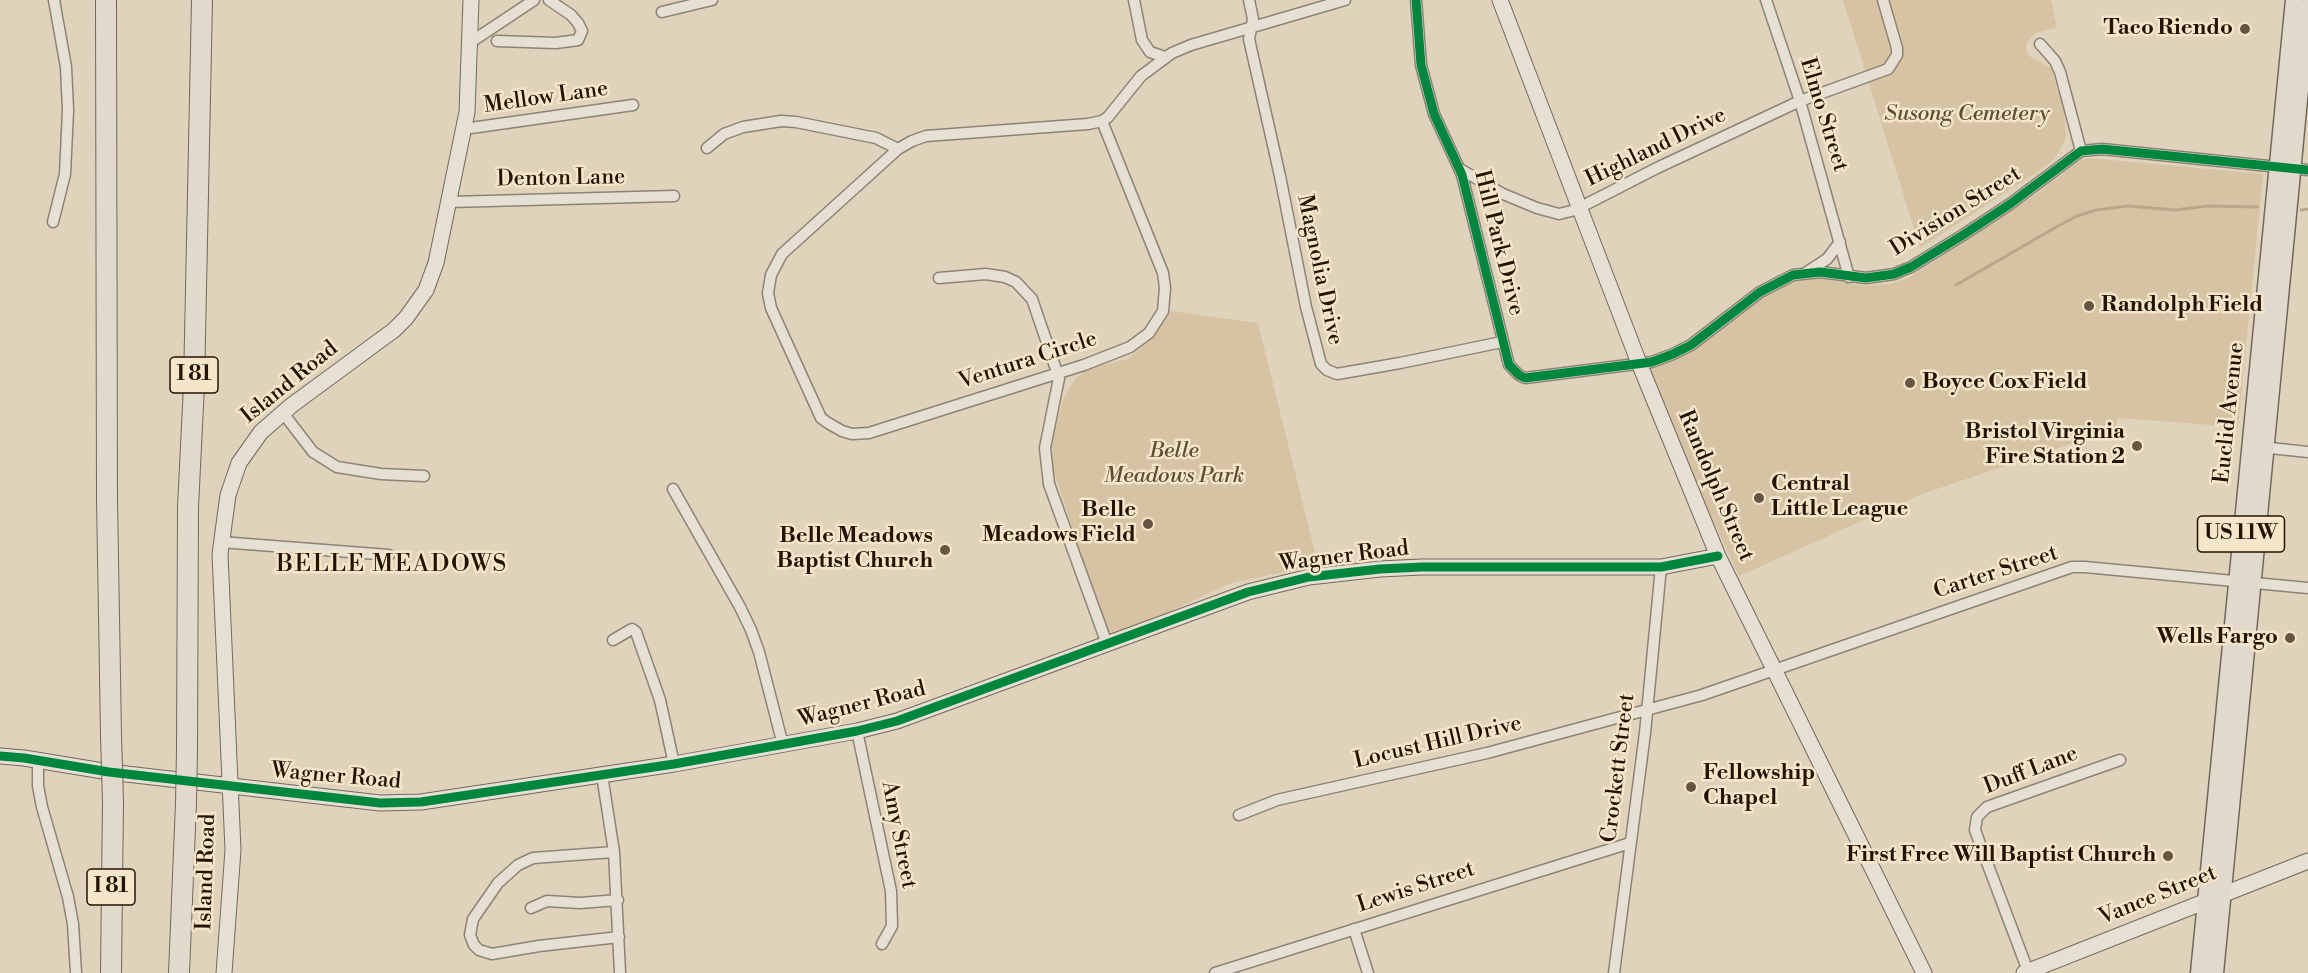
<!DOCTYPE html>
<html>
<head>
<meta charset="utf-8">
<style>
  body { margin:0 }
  canvas { display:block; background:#e0d3bb }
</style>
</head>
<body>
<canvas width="2308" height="973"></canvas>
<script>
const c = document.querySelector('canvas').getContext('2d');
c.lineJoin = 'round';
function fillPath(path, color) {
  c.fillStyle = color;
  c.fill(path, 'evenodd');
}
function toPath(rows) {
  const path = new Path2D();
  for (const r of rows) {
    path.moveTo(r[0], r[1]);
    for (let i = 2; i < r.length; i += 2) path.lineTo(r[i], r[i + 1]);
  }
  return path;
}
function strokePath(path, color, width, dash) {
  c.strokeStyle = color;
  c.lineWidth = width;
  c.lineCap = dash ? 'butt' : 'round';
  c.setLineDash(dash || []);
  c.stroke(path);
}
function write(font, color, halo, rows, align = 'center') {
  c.font = font + ' "Libre Bodoni",serif';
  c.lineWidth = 5;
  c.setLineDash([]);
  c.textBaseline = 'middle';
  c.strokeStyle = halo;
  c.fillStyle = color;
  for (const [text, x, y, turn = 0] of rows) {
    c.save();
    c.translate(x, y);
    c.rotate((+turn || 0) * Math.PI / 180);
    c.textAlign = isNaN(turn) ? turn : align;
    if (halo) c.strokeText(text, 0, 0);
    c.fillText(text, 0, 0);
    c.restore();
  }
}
fillPath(toPath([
  [1843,0,2051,0,2057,28,2036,32,2027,42,2026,48,2029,56,2051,68,2064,112,2066,137,2059,152,2048,165,1920,248],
  [2089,158,2263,174,2238,427,2118,418,2115,429,1922,494,1739,576,1684,458,1649,373,1652,370,1703,343,1762,296,1795,280,1816,278,1866,286,1889,284,1908,278,2035,195,2080,161],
  [1170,311,1258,323,1318,565,1231,583,1117,636,1109,632,1100,613,1052,465,1053,435,1064,398,1075,379,1086,370,1127,359,1149,342]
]), '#d5c3a3');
strokePath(toPath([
  [2301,210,2308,209],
  [1956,285,2058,226,2077,216,2096,210,2128,206,2175,210,2207,206,2258,207]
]), '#baa789', 3);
const street = toPath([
  [1134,0,1142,40,1150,52,1165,57],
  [1249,0,1253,19,1249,39,1280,176,1306,307,1321,364,1327,370,1337,374,1400,363,1502,342],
  [1416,0,1421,65,1434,114,1462,175,1509,365,1519,375,1525,378,1652,362,1673,354,1691,345,1760,292,1793,275,1820,272,1866,278,1894,274,1911,267,1963,235,2010,204,2081,151,2102,149,2308,170],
  [1766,0,1800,101,1849,277],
  [662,12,712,0],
  [497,41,556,43,578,40,582,31,578,23,571,15,549,0],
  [471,42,534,0],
  [2040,44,2055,61,2060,72,2081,151],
  [1102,121,1163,273,1165,288,1163,311,1149,333,1130,347,1084,365,869,433,852,434,842,431,828,423,821,418,771,308,768,293,771,275,782,254,898,149,912,141,926,136,1088,124,1102,121],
  [1102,121,1108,117,1141,76,1172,53,1191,45,1345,0],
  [464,129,633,105],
  [707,148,724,134,743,127,781,121,796,122,876,138,898,149],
  [1460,169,1503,194,1537,208,1559,214,1575,210,1657,168,1800,101,1888,69,1897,55,1897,48,1883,0],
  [450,202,674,196],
  [53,222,65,174,68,110,66,67,54,0],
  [1807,272,1827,259,1840,242],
  [939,278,986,274,1005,277,1016,282,1032,299,1059,378,1045,448,1049,484,1107,644],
  [283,413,313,452,337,467,381,474,424,476],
  [2261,447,2308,452],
  [673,489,740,607,751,630,759,652,783,745],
  [221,542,389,555],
  [613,640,632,629,636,632,660,700,674,764],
  [857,731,891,891,892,926,882,944],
  [38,760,38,786,42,807,68,897,73,924,76,973],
  [602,775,614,852,620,973],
  [1239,815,1277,800,1487,753,1702,695,2072,567,2085,567,2308,588],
  [614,852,533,858,518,865,498,883,473,919,470,935,474,945,479,950,492,954,539,946,619,937],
  [531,908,547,901,580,903,618,900],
  [1354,929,1368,973],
  [2028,971,1983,852,1975,830,1977,817,1987,807,2120,760],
  [1215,973,1630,843],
  [1614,973,1645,733,1661,567]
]);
const secondary = toPath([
  [1500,0,1639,363,1718,556,1924,973],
  [0,756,24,758,109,772,380,803,421,802,674,764,857,731,897,721,1248,592,1309,577,1380,569,1422,567,1661,567,1718,556],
  [224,973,233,850,220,554,228,495,239,463,261,432,292,405,394,330,406,318,426,290,436,263,467,112,471,0],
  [2024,973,2308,861]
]);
const primary = toPath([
  [2199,973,2294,0],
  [2215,973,2308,6]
]);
const highway = toPath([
  [106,0,107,498,111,735],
  [187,750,188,507,194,385,202,0],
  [111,973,113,802],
  [179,973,186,803]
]);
strokePath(street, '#8d8374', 13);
strokePath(secondary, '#73695b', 17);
strokePath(primary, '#73695b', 19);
strokePath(highway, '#73695b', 22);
strokePath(street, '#e6dfd3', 10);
strokePath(secondary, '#e6dfd3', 15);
strokePath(primary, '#e1d9cc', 16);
strokePath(highway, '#e1d9cc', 20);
const highwayBridge = toPath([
  [111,735,113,802],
  [186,803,187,750]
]);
strokePath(highwayBridge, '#73695b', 22, []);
strokePath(highwayBridge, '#e1d9cc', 20);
strokePath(toPath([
  [1416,0,1421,65,1434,114,1462,175,1509,365,1519,375,1525,378,1652,362,1673,354,1691,345,1760,292,1793,275,1820,272,1866,278,1894,274,1911,267,1963,235,2010,204,2081,151,2102,149,2308,170],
  [0,756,24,758,109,772,380,803,421,802,674,764,857,731,897,721,1248,592,1309,577,1380,569,1422,567,1661,567,1718,556]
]), '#00873e', 9);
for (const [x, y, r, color] of [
  [2245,29,6,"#655643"],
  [2089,306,6,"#655643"],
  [1910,383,6,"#655643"],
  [2137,446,6,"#655643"],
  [1759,498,6,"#655643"],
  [1148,524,6,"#655643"],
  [945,550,6,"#655643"],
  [2290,638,6,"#655643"],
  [1691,787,6,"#655643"],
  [2168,856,6,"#655643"]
]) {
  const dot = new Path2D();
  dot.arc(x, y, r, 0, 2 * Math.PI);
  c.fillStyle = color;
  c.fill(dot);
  strokePath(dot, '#f5e5c9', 2);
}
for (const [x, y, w] of [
  [194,375,48],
  [2241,534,87],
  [111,887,48]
]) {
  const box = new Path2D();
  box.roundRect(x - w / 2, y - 18, w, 36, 4.5);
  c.fillStyle = '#f5e5c9';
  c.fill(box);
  strokePath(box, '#231303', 1.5);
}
write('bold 21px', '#231303', null, [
  ["I 81",194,375],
  ["US 11W",2241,534],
  ["I 81",111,887]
]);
write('bold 22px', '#231303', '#f5e5c9', [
  ["Taco Riendo",2233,29],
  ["Randolph Field",2101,306,"left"],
  ["Boyce Cox Field",1922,383,"left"],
  ["Bristol Virginia",2125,433],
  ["Fire Station 2",2125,458],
  ["Central",1771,485,"left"],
  ["Little League",1771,510,"left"],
  ["Belle",1136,511],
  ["Meadows Field",1136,536],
  ["Belle Meadows",933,537],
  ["Baptist Church",933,562],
  ["Wells Fargo",2278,638],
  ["Fellowship",1703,774,"left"],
  ["Chapel",1703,799,"left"],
  ["First Free Will Baptist Church",2156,856]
], 'right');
write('22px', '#231303', '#f5e5c9', [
  ["Mellow Lane",546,98,-8],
  ["Elmo Street",1823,115,73],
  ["Highland Drive",1656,148,-26],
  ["Denton Lane",561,179,-1],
  ["Division Street",1956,212,-32],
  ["Hill Park Drive",1498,243,76],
  ["Magnolia Drive",1319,270,78],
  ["Ventura Circle",1028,361,-18],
  ["Island Road",290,383,-39],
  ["Euclid Avenue",2230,413,-84],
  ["Randolph Street",1715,486,67],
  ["Wagner Road",1344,557,-7],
  ["Carter Street",1996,573,-18],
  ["Wagner Road",862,705,-14],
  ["Locust Hill Drive",1438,743,-13],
  ["Crockett Street",1619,768,-83],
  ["Duff Lane",2031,771,-21],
  ["Wagner Road",336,777,5],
  ["Amy Street",898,835,79],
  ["Island Road",207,872,-88],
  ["Lewis Street",1416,888,-18],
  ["Vance Street",2158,896,-22]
]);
write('italic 22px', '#5e4c34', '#f5e5c9', [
  ["Susong Cemetery",1967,115],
  ["Belle",1174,452],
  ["Meadows Park",1174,477]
]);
c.letterSpacing = '1.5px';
write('24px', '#231303', '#f5e5c9', [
  ["BELLE MEADOWS",392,565]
]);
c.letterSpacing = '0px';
</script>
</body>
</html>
